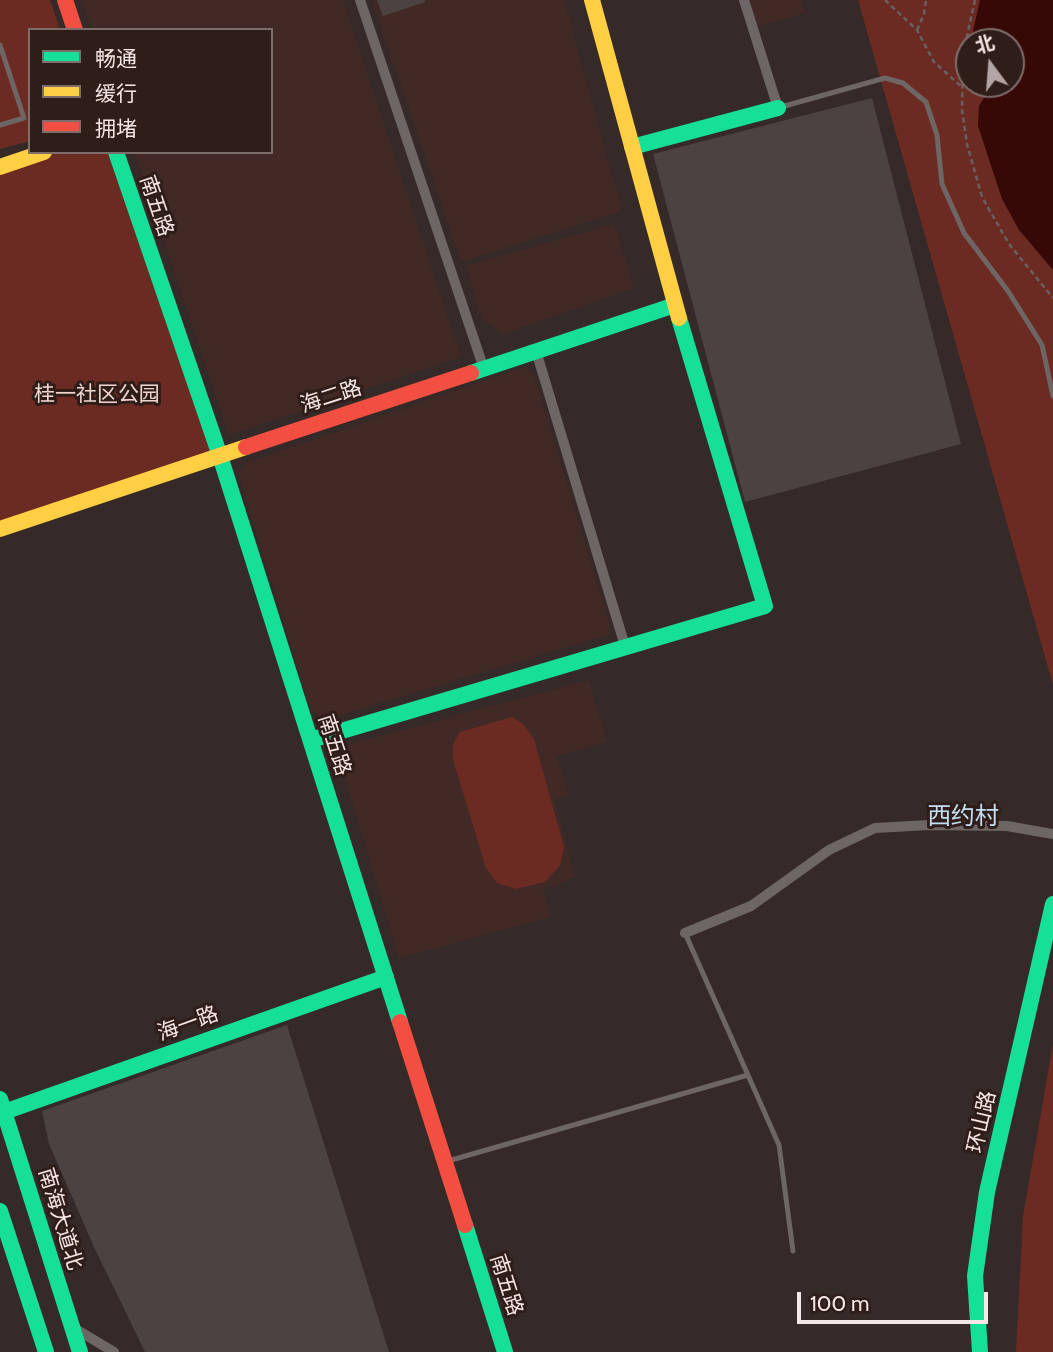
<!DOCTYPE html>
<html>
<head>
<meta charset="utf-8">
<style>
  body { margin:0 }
  #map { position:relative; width:1053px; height:1352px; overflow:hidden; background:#352a28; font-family:Cabin,"Noto Sans SC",sans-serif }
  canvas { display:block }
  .legend { position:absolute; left:28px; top:28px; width:245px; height:126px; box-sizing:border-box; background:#2f1d19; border:2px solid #7e6e6b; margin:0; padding:9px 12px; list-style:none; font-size:21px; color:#f5e7e5 }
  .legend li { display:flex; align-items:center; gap:14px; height:35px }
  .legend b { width:35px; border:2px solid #7e6e6b }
  .north { position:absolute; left:955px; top:28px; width:70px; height:70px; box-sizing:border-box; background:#2f1d19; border:2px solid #7e6e6b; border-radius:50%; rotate:344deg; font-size:19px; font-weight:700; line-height:28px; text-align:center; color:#f5e7e5 }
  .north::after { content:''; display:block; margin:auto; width:24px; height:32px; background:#b2a5a3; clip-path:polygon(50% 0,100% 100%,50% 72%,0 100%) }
  .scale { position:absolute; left:797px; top:1292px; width:191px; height:32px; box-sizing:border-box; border:4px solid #f5e7e5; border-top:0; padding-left:9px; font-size:21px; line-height:24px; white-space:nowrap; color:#f5e7e5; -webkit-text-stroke:5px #2f1d19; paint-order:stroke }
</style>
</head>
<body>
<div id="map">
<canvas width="1053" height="1352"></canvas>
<ul class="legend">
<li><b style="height:9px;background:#16e098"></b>畅通</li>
<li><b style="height:9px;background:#ffcf43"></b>缓行</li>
<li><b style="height:9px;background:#f24e42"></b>拥堵</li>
</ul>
<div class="north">北</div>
<div class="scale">100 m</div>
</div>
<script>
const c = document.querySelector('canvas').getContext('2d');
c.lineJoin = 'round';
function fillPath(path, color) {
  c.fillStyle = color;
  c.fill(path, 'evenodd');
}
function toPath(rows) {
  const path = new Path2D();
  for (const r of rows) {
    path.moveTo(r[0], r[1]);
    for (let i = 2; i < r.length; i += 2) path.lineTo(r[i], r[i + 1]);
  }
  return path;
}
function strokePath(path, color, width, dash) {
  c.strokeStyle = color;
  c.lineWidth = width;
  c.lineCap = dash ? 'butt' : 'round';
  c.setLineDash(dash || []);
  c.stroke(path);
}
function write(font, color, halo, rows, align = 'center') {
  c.font = font + ' Cabin,"Noto Sans SC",sans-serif';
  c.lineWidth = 6;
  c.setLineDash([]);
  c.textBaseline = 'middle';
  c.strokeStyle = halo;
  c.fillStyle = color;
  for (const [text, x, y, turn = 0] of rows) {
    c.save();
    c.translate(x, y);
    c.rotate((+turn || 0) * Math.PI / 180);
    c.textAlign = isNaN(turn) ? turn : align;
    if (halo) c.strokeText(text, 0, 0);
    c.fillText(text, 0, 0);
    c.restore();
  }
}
fillPath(toPath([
  [82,0,343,0,461,357,229,435,134,152,271,152,271,30,92,30],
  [372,0,564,0,622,211,461,262],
  [749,0,801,0,805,13,757,27],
  [614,224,634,288,503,334,482,319,466,266],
  [524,367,533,372,609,622,610,634,333,717,311,712,238,473,246,463],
  [589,680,607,742,557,756,569,795,555,799,575,877,543,890,550,917,399,958,336,748]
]), '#412925');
fillPath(toPath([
  [0,0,50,0,60,30,30,30,30,141,0,149],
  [858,0,1053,0,1053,685],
  [969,42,1011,42,1011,84,969,84],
  [44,152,116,152,220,456,0,529,0,167],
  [512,717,523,724,534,739,564,847,560,865,545,882,516,889,497,883,486,868,453,760,453,745,460,732],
  [1053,1044,1053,1352,1016,1352,1023,1216]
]), '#6c2b22');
fillPath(toPath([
  [980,0,1053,0,1053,270,1019,230,1002,199,978,126,979,106,992,84,1011,84,1011,42,971,40]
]), '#360906');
fillPath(toPath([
  [377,0,425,0,425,2,383,16],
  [872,98,961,444,745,502,653,154],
  [287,1025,389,1352,145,1352,94,1247,49,1144,42,1111]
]), '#4c4240');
strokePath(toPath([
  [885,0,917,30,934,62,963,88],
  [975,0,963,54,962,110,967,144,982,197,1009,244,1053,298],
  [917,30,924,14,926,0]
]), '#69615f', 2.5, [5, 3.5]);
strokePath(toPath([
  [0,45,24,118,0,125],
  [781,107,885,78,903,83,926,102,937,135,942,184,964,233,1008,291,1042,345,1053,396],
  [685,933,779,1145,793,1251],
  [448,1161,748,1075]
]), '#6e6664', 5);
strokePath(toPath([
  [360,0,484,369],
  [744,0,778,108],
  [536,351,625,646],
  [685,933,751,906,829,850,875,828,929,825,1007,826,1053,834],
  [74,1328,114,1352]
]), '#6e6664', 10);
strokePath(toPath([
  [632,147,778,108],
  [116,152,220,456,400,1022],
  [471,373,675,305],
  [311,740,765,606,679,318],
  [0,1099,80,1352],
  [4,1112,386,977],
  [0,1211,46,1352],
  [465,1225,505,1352],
  [980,1352,975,1276,987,1192,1053,904]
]), '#16e098', 16);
strokePath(toPath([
  [592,0,679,318],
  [0,167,44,152],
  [0,529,246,447]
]), '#ffcf43', 16);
strokePath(toPath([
  [65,0,75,30],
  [246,447,471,373],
  [400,1022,465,1225]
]), '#f24e42', 16);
write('21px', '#f5e7e5', '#2f1d19', [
  ["南五路",156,206,71],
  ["海二路",331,397,-18],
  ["南五路",334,745,72],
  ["海一路",188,1024,-20],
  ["环山路",982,1122,-77],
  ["南海大道北",60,1219,73],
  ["南五路",506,1285,72]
]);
write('21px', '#f0d5cf', '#2f1d19', [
  ["桂一社区公园",97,395]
]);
write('24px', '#c4dff3', '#2f1d19', [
  ["西约村",963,817]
]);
</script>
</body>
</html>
